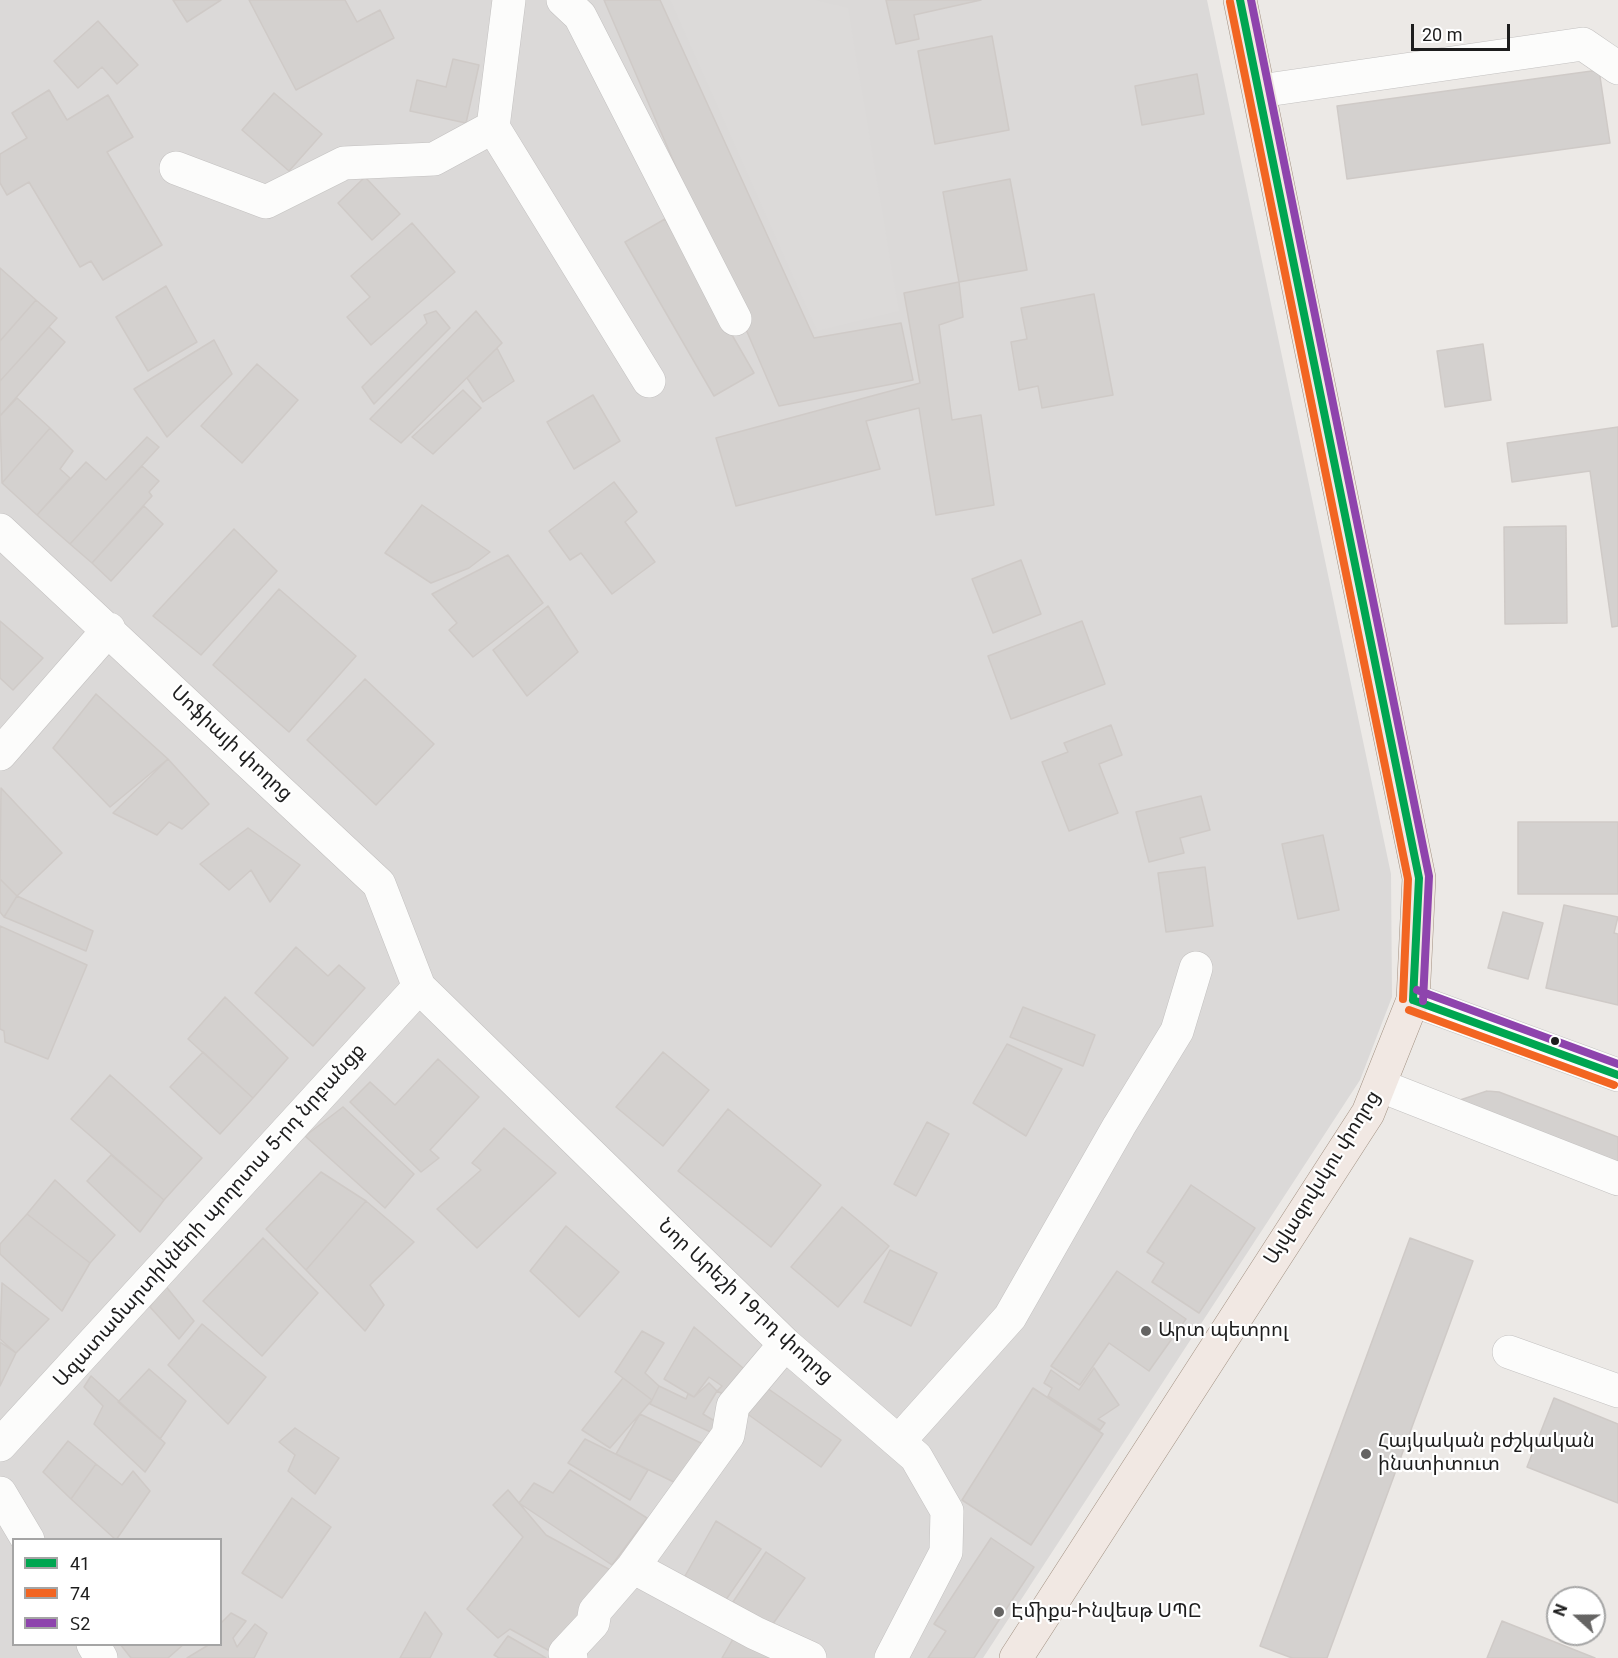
<!DOCTYPE html>
<html>
<head>
<meta charset="utf-8">
<style>
  body { margin:0 }
  #map { position:relative; width:1618px; height:1658px; overflow:hidden; background:#ece9e6; font-family:Roboto,"Noto Sans Armenian",sans-serif }
  canvas { display:block }
  .legend { position:absolute; left:12px; top:1538px; width:210px; height:108px; box-sizing:border-box; background:#fff; border:2px solid #a5a5a5; margin:0; padding:8px 10px; list-style:none; font-size:18px; color:#1d1d1d }
  .legend li { display:flex; align-items:center; gap:12px; height:30px }
  .legend b { width:30px; border:2px solid #a5a5a5 }
  .north { position:absolute; left:1546px; top:1586px; width:60px; height:60px; box-sizing:border-box; background:#fff; border:2px solid #a5a5a5; border-radius:50%; rotate:291deg; font-size:16px; font-weight:700; line-height:24px; text-align:center; color:#1d1d1d }
  .north::after { content:''; display:block; margin:auto; width:21px; height:27px; background:#656463; clip-path:polygon(50% 0,100% 100%,50% 72%,0 100%) }
  .scale { position:absolute; left:1411px; top:24px; width:99px; height:27px; box-sizing:border-box; border:3px solid #1d1d1d; border-top:0; padding-left:8px; font-size:18px; line-height:21px; white-space:nowrap; color:#1d1d1d; -webkit-text-stroke:4px #fff; paint-order:stroke }
</style>
</head>
<body>
<div id="map">
<canvas width="1618" height="1658"></canvas>
<ul class="legend">
<li><b style="height:8px;background:#00a651"></b>41</li>
<li><b style="height:8px;background:#f26522"></b>74</li>
<li><b style="height:8px;background:#8e44ad"></b>Տ2</li>
</ul>
<div class="north">N</div>
<div class="scale">20 m</div>
</div>
<script>
const c = document.querySelector('canvas').getContext('2d');
c.lineJoin = 'round';
function fillPath(path, color) {
  c.fillStyle = color;
  c.fill(path, 'evenodd');
}
function toPath(rows) {
  const path = new Path2D();
  for (const r of rows) {
    path.moveTo(r[0], r[1]);
    for (let i = 2; i < r.length; i += 2) path.lineTo(r[i], r[i + 1]);
  }
  return path;
}
function strokePath(path, color, width, dash) {
  c.strokeStyle = color;
  c.lineWidth = width;
  c.lineCap = dash ? 'butt' : 'round';
  c.setLineDash(dash || []);
  c.stroke(path);
}
function write(font, color, halo, rows, align = 'center') {
  c.font = font + ' Roboto,"Noto Sans Armenian",sans-serif';
  c.lineWidth = 4.5;
  c.setLineDash([]);
  c.textBaseline = 'middle';
  c.strokeStyle = halo;
  c.fillStyle = color;
  for (const [text, x, y, turn = 0] of rows) {
    c.save();
    c.translate(x, y);
    c.rotate((+turn || 0) * Math.PI / 180);
    c.textAlign = isNaN(turn) ? turn : align;
    if (halo) c.strokeText(text, 0, 0);
    c.fillText(text, 0, 0);
    c.restore();
  }
}
fillPath(toPath([
  [0,0,1207,0,1391,874,1392,997,1360,1080,983,1658,0,1658],
  [14,1540,220,1540,220,1644,14,1644]
]), '#dbd9d8');
fillPath(toPath([
  [670,0,815,0,848,8,899,311,817,331]
]), '#dcdad9');
const building = toPath([
  [173,0,221,0,187,22,173,0],
  [249,0,345,0,357,22,380,10,394,38,296,90,249,0],
  [604,0,660,0,814,338,901,323,913,380,779,406,604,0],
  [886,0,981,0,914,15,919,39,896,44,886,0],
  [98,21,138,65,117,84,102,67,78,88,54,61,98,21],
  [992,36,1009,130,935,144,918,51,992,36],
  [453,59,479,65,466,123,410,111,417,80,446,87,453,59],
  [1599,70,1610,143,1347,179,1337,106,1599,70],
  [1197,74,1204,114,1142,125,1135,86,1197,74],
  [49,90,67,120,108,95,133,137,107,152,162,245,103,280,91,261,80,267,29,182,7,195,0,183,0,154,27,138,12,113,49,90],
  [274,93,322,134,289,171,242,130,274,93],
  [365,177,400,214,372,240,338,203,365,177],
  [1010,179,1027,270,959,282,943,192,1010,179],
  [665,219,754,373,714,396,625,242,665,219],
  [412,223,455,272,371,345,347,317,370,297,351,276,412,223],
  [0,268,36,300,0,341,0,268],
  [959,282,963,317,939,325,952,420,981,415,994,505,936,515,919,408,866,421,880,469,736,506,716,438,920,383,904,293,959,282],
  [166,286,197,342,148,371,116,317,166,286],
  [1094,294,1113,395,1042,408,1038,386,1019,390,1011,342,1027,339,1021,308,1094,294],
  [36,300,57,318,0,381,0,341,36,300],
  [436,311,450,328,374,404,362,387,427,323,424,315,436,311],
  [476,311,502,343,497,348,401,443,370,419,476,311],
  [49,327,65,342,0,416,0,381,49,327],
  [214,340,232,374,167,437,134,389,214,340],
  [1483,344,1491,400,1445,407,1437,351,1483,344],
  [497,348,514,381,483,402,467,378,497,348],
  [257,364,298,400,242,463,201,426,257,364],
  [463,390,481,408,433,454,412,437,463,390],
  [593,395,620,441,574,469,547,422,593,395],
  [17,398,50,428,2,483,0,416,17,398],
  [1618,427,1618,626,1612,627,1590,471,1512,482,1507,443,1618,427],
  [50,428,73,451,60,469,70,478,37,515,2,483,50,428],
  [147,437,159,447,70,544,37,515,86,462,106,480,147,437],
  [142,466,159,481,149,492,152,496,92,563,70,544,142,466],
  [614,482,637,512,625,522,655,562,612,594,581,553,570,560,549,531,614,482],
  [422,505,490,552,469,568,431,583,385,553,422,505],
  [144,506,163,524,111,581,92,563,144,506],
  [1566,526,1567,623,1505,624,1504,527,1566,526],
  [234,529,277,571,201,655,153,616,234,529],
  [508,555,543,603,473,657,449,630,457,623,432,594,508,555],
  [1021,560,1041,614,993,633,972,579,1021,560],
  [279,589,356,656,289,732,213,665,279,589],
  [548,606,578,652,527,696,493,650,548,606],
  [0,621,43,658,13,690,0,678,0,621],
  [1082,621,1105,684,1011,719,988,656,1082,621],
  [365,679,434,744,376,805,307,740,365,679],
  [96,694,168,759,110,807,53,748,96,694],
  [1111,725,1122,755,1099,764,1118,813,1069,831,1042,762,1068,752,1064,743,1111,725],
  [168,759,209,804,182,829,169,822,157,835,113,813,168,759],
  [1,788,62,853,17,896,0,879,1,788],
  [1201,796,1210,830,1180,838,1184,853,1149,862,1136,812,1201,796],
  [1518,822,1618,822,1618,894,1518,894,1518,822],
  [248,828,300,865,270,902,251,870,229,890,200,864,248,828],
  [1323,835,1339,910,1298,919,1282,844,1323,835],
  [1205,867,1213,926,1166,932,1158,873,1205,867],
  [0,879,17,896,4,917,0,912,0,879],
  [17,896,93,931,86,951,4,917,17,896],
  [1564,905,1618,917,1614,933,1618,934,1618,1005,1546,988,1564,905],
  [1503,912,1543,923,1528,979,1488,968,1503,912],
  [0,926,87,965,48,1059,5,1042,4,1031,0,1029,0,926],
  [296,947,328,976,339,965,365,988,313,1046,255,993,296,947],
  [225,997,288,1058,253,1098,188,1039,225,997],
  [1023,1007,1095,1035,1083,1066,1010,1037,1023,1007],
  [1007,1044,1062,1069,1026,1136,973,1103,1007,1044],
  [203,1052,253,1098,220,1134,170,1087,203,1052],
  [663,1052,709,1090,663,1146,616,1107,663,1052],
  [438,1059,479,1097,430,1150,439,1158,421,1172,350,1102,370,1082,395,1105,438,1059],
  [110,1075,202,1158,164,1200,71,1119,110,1075],
  [1487,1091,1499,1092,1618,1137,1618,1167,1460,1100,1487,1091],
  [343,1107,414,1174,385,1208,305,1136,343,1107],
  [728,1109,821,1185,771,1247,678,1171,728,1109],
  [927,1122,949,1134,916,1196,894,1184,927,1122],
  [504,1128,556,1173,477,1248,437,1209,481,1170,472,1163,504,1128],
  [111,1155,164,1200,140,1232,87,1181,111,1155],
  [321,1172,366,1201,306,1270,266,1229,321,1172],
  [55,1180,115,1235,90,1263,27,1214,55,1180],
  [1191,1185,1255,1228,1199,1313,1152,1282,1164,1263,1147,1252,1191,1185],
  [366,1201,414,1242,370,1285,384,1305,365,1331,306,1270,366,1201],
  [842,1207,889,1246,838,1307,791,1267,842,1207],
  [27,1214,90,1263,62,1311,0,1254,0,1244,27,1214],
  [566,1226,619,1272,579,1317,530,1271,566,1226],
  [263,1238,318,1293,262,1356,203,1301,263,1238],
  [1410,1238,1473,1261,1327,1658,1292,1658,1260,1646,1410,1238],
  [890,1250,937,1273,911,1326,864,1302,890,1250],
  [1117,1271,1186,1319,1149,1371,1109,1343,1080,1385,1051,1366,1117,1271],
  [2,1283,49,1319,16,1353,0,1339,2,1283],
  [164,1284,194,1321,179,1339,150,1307,164,1284],
  [202,1324,266,1377,228,1424,168,1365,202,1324],
  [694,1327,749,1373,723,1394,717,1391,722,1386,709,1377,694,1397,664,1379,694,1327],
  [642,1331,664,1343,645,1373,659,1386,652,1400,615,1372,642,1331],
  [0,1342,16,1353,0,1386,0,1342],
  [1094,1368,1119,1405,1098,1419,1105,1423,1100,1430,1048,1396,1052,1388,1044,1383,1051,1370,1079,1390,1094,1368],
  [149,1369,186,1401,160,1439,118,1402,149,1369],
  [91,1376,165,1443,145,1472,94,1424,103,1406,84,1387,91,1376],
  [623,1378,652,1400,610,1448,582,1430,623,1378],
  [709,1383,717,1391,703,1414,723,1426,717,1435,650,1404,659,1386,686,1399,688,1394,694,1397,709,1383],
  [760,1383,841,1440,821,1467,742,1410,760,1383],
  [1033,1388,1103,1434,1031,1545,962,1500,1033,1388],
  [1554,1398,1618,1424,1618,1503,1527,1467,1554,1398],
  [640,1414,703,1444,680,1485,616,1454,640,1414],
  [295,1428,339,1458,315,1494,288,1471,295,1455,279,1442,295,1428],
  [585,1439,648,1470,630,1500,568,1463,585,1439],
  [68,1441,96,1464,71,1499,43,1472,68,1441],
  [96,1464,122,1485,133,1471,150,1491,116,1540,71,1499,96,1464],
  [570,1470,647,1518,612,1565,519,1503,534,1483,553,1493,570,1470],
  [508,1490,546,1535,614,1572,555,1654,510,1629,498,1638,467,1609,523,1537,493,1505,508,1490],
  [292,1498,331,1527,282,1598,242,1573,292,1498],
  [716,1521,761,1549,723,1604,685,1576,716,1521],
  [991,1538,1034,1567,974,1658,928,1658,946,1631,934,1624,991,1538],
  [766,1552,805,1578,770,1628,733,1602,766,1552],
  [425,1612,442,1634,430,1658,400,1658,425,1612],
  [231,1613,246,1621,233,1638,237,1647,255,1624,267,1633,254,1658,187,1658,210,1644,220,1644,220,1624,231,1613],
  [1502,1621,1595,1658,1487,1658,1502,1621],
  [737,1632,773,1658,722,1658,737,1632],
  [508,1636,546,1658,499,1658,494,1655,508,1636],
  [120,1644,184,1644,168,1658,131,1658,120,1644]
]);
fillPath(building, '#d4d1cf');
strokePath(building, '#cfcac7', 1.5);
const minor = toPath([
  [509,0,493,127,649,381],
  [563,0,580,16,735,319],
  [1260,91,1583,44,1618,68],
  [176,168,266,202,344,163,434,159,493,127],
  [0,530,379,884,419,987,785,1344,916,1457,947,1511,946,1552,891,1658],
  [0,754,109,629],
  [1413,1000,1618,1075],
  [1381,1086,1618,1179],
  [1509,1352,1618,1391],
  [899,1441,1010,1317,1119,1126,1177,1031,1196,968],
  [0,1445,419,987],
  [0,1493,28,1540],
  [633,1567,755,1633,810,1658],
  [93,1644,101,1658],
  [571,1658,565,1653,593,1623,595,1611,633,1567,728,1435,733,1406,785,1344]
]);
const major = toPath([
  [1016,1658,1368,1113,1413,1000,1419,878,1240,0]
]);
strokePath(minor, '#c3c1c0', 34);
strokePath(major, '#a29182', 34);
strokePath(minor, '#fcfcfb', 33);
strokePath(major, '#f1e8e3', 33);
strokePath(toPath([
  [1240,0,1419,878,1413,1000],
  [1413,1000,1618,1075]
]), '#00a651', 8);
strokePath(toPath([
  [1230,2,1408,879,1403,999],
  [1409,1010,1614,1085]
]), '#f26522', 8);
strokePath(toPath([
  [1251,0,1429,876,1423,1001],
  [1417,990,1618,1064]
]), '#8e44ad', 8);
for (const [x, y, r, color] of [
  [1555,1041,5,"#1d1d1d"],
  [1146,1331,6,"#656463"],
  [1366,1454,6,"#656463"],
  [999,1612,6,"#656463"]
]) {
  const dot = new Path2D();
  dot.arc(x, y, r, 0, 2 * Math.PI);
  c.fillStyle = color;
  c.fill(dot);
  strokePath(dot, '#fff', 2);
}
write('20px', '#1d1d1d', '#fff', [
  ["Սոֆիայի փողոց",231,744,43],
  ["Այվազովսկու փողոց",1323,1178,-58],
  ["Ազատամարտիկների պողոտա 5-րդ նրբանցք",210,1216,-48],
  ["Նոր Արեշի 19-րդ փողոց",745,1302,43]
]);
write('20px', '#1d1d1d', '#fff', [
  ["Արտ պետրոլ",1158,1331],
  ["Հայկական բժշկական",1378,1442],
  ["ինստիտուտ",1378,1465],
  ["Էմիքս-Ինվեսթ ՍՊԸ",1011,1612]
], 'left');
</script>
</body>
</html>
